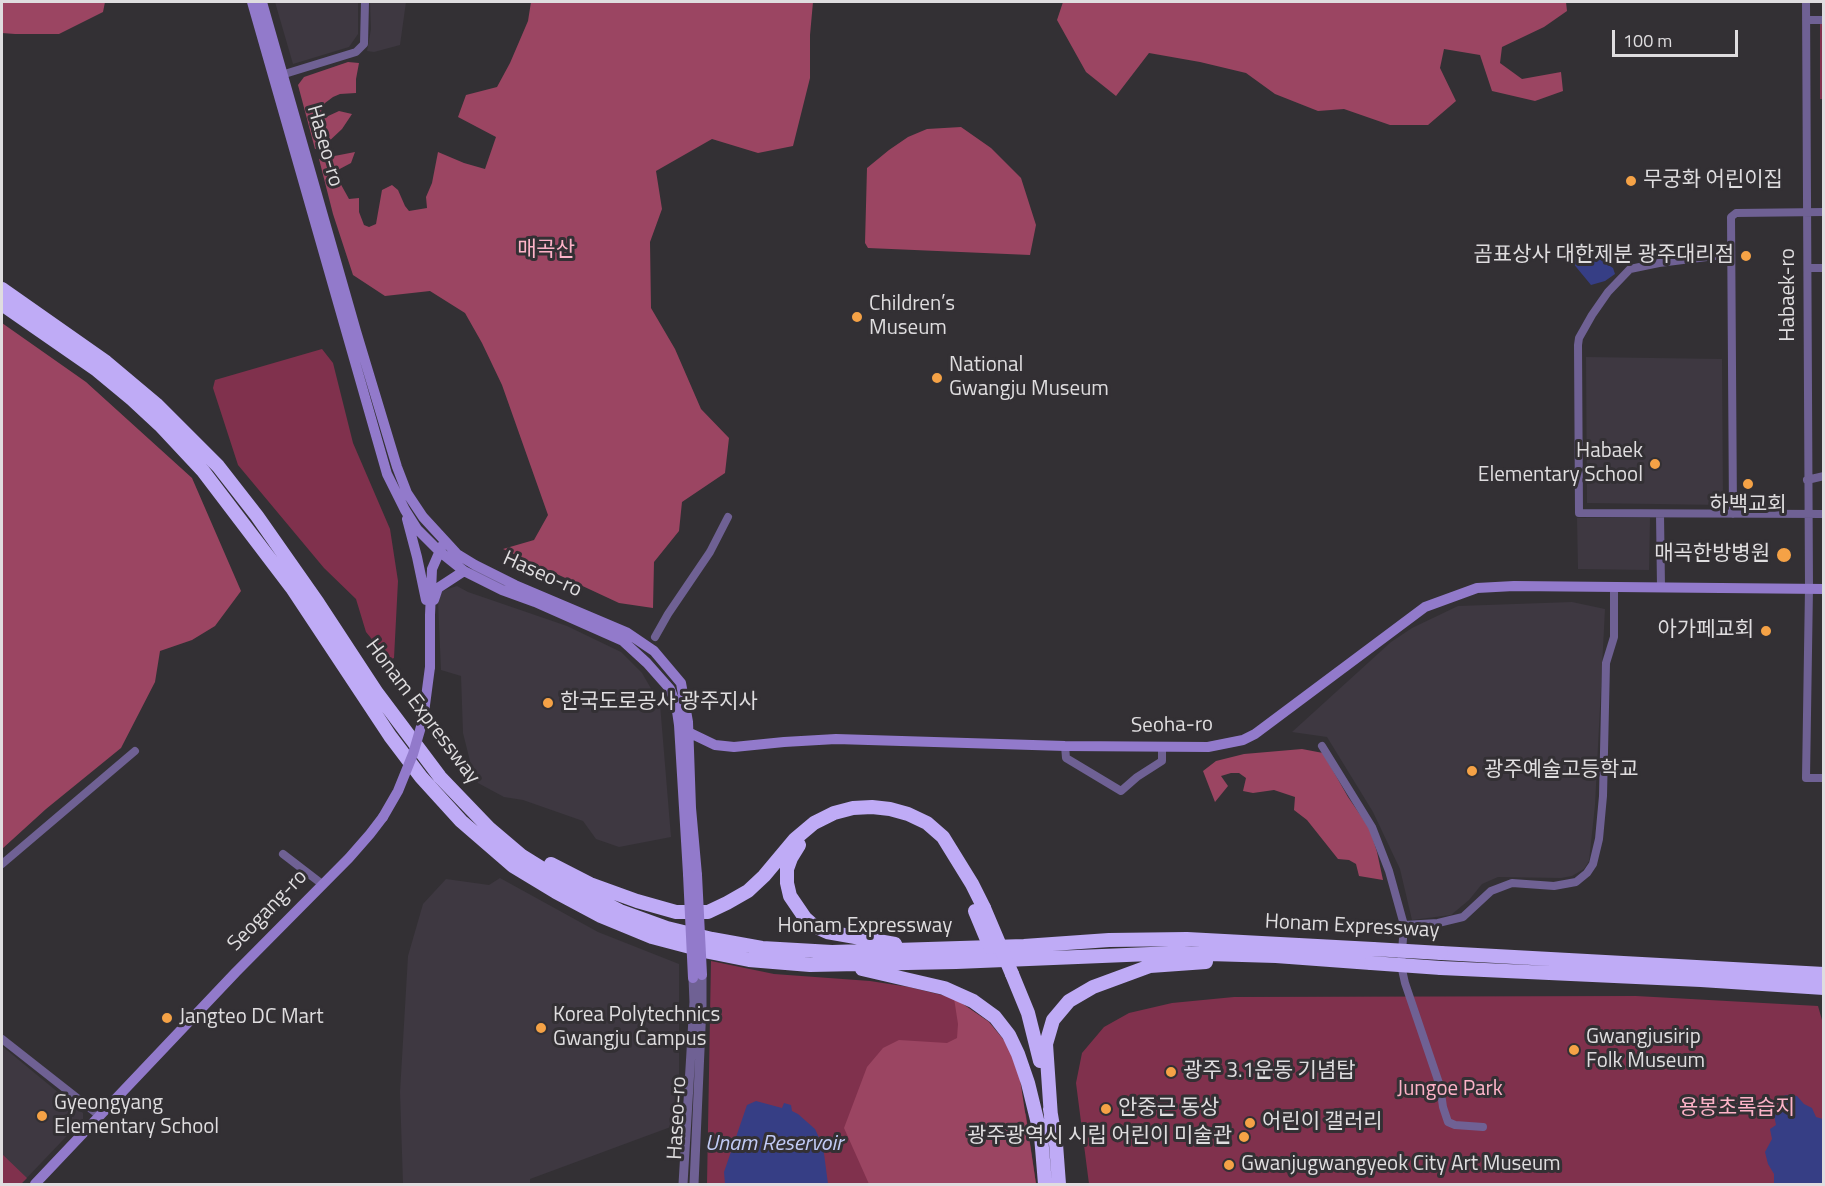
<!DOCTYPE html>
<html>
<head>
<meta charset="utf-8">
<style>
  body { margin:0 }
  #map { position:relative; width:1825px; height:1186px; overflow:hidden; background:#333034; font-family:"Titillium Web",sans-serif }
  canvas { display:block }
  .frame { position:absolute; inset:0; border:3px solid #dfdddf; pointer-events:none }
  .scale { position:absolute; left:1612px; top:30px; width:126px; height:27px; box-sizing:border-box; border:3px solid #dfdddf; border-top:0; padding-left:8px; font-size:18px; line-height:21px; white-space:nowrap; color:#dfdddf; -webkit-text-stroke:4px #333034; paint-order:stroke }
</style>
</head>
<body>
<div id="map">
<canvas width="1825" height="1186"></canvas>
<div class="frame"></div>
<div class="scale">100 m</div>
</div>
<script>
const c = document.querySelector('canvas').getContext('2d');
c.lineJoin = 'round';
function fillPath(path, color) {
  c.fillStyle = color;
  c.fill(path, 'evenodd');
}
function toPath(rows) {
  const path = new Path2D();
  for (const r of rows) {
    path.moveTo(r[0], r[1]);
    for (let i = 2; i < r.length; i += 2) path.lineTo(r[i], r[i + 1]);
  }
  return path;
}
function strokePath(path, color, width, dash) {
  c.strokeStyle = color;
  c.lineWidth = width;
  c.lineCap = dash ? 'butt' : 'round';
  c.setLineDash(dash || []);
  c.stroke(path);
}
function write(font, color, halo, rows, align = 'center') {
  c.font = font + ' "Titillium Web","Noto Sans KR",sans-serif';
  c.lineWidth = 6;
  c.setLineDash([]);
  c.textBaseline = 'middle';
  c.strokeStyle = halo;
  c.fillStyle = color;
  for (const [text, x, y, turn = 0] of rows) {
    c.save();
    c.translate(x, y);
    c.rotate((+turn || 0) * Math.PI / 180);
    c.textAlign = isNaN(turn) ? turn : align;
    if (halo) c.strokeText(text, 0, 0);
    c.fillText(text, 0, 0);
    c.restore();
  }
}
fillPath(toPath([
  [275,2,358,2,358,34,349,47,293,64],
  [370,2,406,2,400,45,374,52,367,51,371,29],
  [1586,357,1722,359,1723,505,1587,503],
  [1577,518,1650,518,1649,570,1578,569],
  [457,586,468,592,567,626,621,652,642,673,660,704,671,837,619,847,596,839,583,821,523,800,504,797,478,783,472,769,463,733,461,676,441,670,438,602,442,591],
  [1572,602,1605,609,1595,805,1589,861,1584,869,1572,876,1561,878,1498,877,1482,884,1469,900,1451,915,1412,920,1400,869,1373,812,1327,737,1292,732,1391,642,1412,628,1458,606],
  [500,878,598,932,679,964,679,1112,676,1125,530,1179,530,1184,403,1184,400,1092,408,956,423,904,446,879,489,885],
  [2,1046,83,1113,83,1119,21,1184,2,1184]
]), '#3e3841');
fillPath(toPath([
  [1820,19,1824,19,1824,99,1820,99],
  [322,349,333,363,353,443,390,529,398,581,394,658,389,660,366,632,356,599,324,568,238,465,213,388,215,380],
  [711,961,774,974,870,981,909,987,954,998,989,1022,1026,1115,1036,1184,707,1184],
  [1636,996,1818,1006,1824,1027,1823,1184,1089,1184,1076,1083,1082,1053,1104,1027,1129,1013,1172,1003,1234,997],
  [2,1154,27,1178,21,1184,2,1184]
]), '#80314d');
fillPath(toPath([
  [2,2,105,2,103,12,59,34,15,34,2,33],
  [531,2,813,2,810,35,810,78,793,146,758,153,712,139,656,171,662,209,650,242,651,308,675,349,701,409,729,438,725,473,682,502,679,531,654,562,653,608,619,603,503,549,534,540,548,515,502,385,482,343,465,313,430,291,385,296,353,275,333,214,319,159,355,152,351,163,334,172,349,199,359,198,359,212,364,225,369,227,376,224,382,190,392,185,398,190,405,206,409,211,427,208,426,197,432,183,438,152,464,163,485,169,496,137,458,117,466,95,497,87,510,63,528,21],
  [1063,2,1566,2,1567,11,1544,27,1502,47,1500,63,1522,79,1561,72,1563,91,1535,101,1492,91,1480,55,1444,49,1440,68,1456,101,1428,125,1390,125,1344,109,1318,111,1275,94,1246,73,1200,62,1149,53,1116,96,1086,72,1057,20],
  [348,62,359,63,356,79,356,93,340,94,333,97,325,103,321,111,326,117,339,111,352,114,342,129,325,145,315,149,298,85,304,77],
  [961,127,991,148,1021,178,1036,225,1030,255,868,248,865,243,867,168,889,150,908,137,927,129],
  [2,323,86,382,192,478,241,591,215,626,192,640,160,651,155,682,121,748,46,809,2,849],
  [1302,749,1323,753,1348,797,1370,829,1377,852,1383,880,1359,876,1356,864,1349,860,1338,859,1307,820,1294,810,1295,797,1274,790,1253,793,1243,791,1246,778,1239,773,1231,773,1221,776,1228,786,1215,802,1203,771,1216,761,1244,754],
  [954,998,989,1022,1008,1045,1020,1079,1036,1184,869,1184,844,1128,867,1067,883,1048,899,1040,947,1043,957,1038,958,1024]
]), '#9b4562');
fillPath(toPath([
  [1581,247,1613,268,1615,274,1605,281,1591,285,1572,262,1575,251],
  [1786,1095,1797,1096,1804,1104,1812,1108,1816,1117,1823,1119,1823,1184,1774,1184,1774,1174,1768,1164,1765,1152,1772,1139,1770,1129,1776,1125,1774,1115,1778,1113,1777,1109,1785,1100,1784,1096],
  [756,1101,782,1108,784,1103,791,1105,792,1111,798,1114,815,1129,823,1146,828,1184,725,1184,724,1172,747,1105]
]), '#363e85');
strokePath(toPath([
  [1806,2,1809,588,1806,778,1824,778],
  [1806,20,1824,20],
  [278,76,356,52,364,44,365,2],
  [1731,254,1659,263,1630,269,1608,292,1592,315,1579,338,1578,345,1579,513,1824,514],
  [1808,268,1824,268],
  [1807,480,1824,476],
  [1660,514,1661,587],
  [1733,514,1731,217,1736,213,1824,212],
  [655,637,668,614,710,552,728,517],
  [1065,746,1066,758,1121,791,1137,777,1162,761,1162,746],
  [1322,746,1372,827,1389,871,1404,925,1401,965,1405,983,1440,1086,1443,1107,1448,1122,1455,1125,1483,1127],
  [283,854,322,884],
  [2,864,135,751],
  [1404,925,1438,923,1463,917,1491,891,1512,883,1554,886,1576,882,1587,873,1593,864,1599,839,1603,796,1606,663,1614,637,1614,587],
  [2,1039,100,1116]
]), '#6f6194', 8);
strokePath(toPath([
  [683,1184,694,1002,693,978],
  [694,1184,702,1005,702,975]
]), '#6f6194', 9);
strokePath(toPath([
  [252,2,387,474,405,510,417,529,439,551,464,571,502,590,535,602,623,641,647,663,670,689,676,704,679,725,688,874],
  [262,2,356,331,397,467,407,493,423,517,457,554,475,565,515,585,626,632,654,651,681,683,688,722,691,808,697,875],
  [407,519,417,557,426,600],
  [434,600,438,588,464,571],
  [430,667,430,615,432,569,442,546],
  [679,725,688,732,715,745,734,747,784,742,836,739,1065,746,1208,747,1243,740,1255,734,1425,607,1477,588,1514,586,1824,589],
  [35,1184,236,972,349,858,370,834,383,817]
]), '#927acb', 10);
strokePath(toPath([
  [2,289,106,362,156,404,218,466,257,516,318,603,377,693,440,777,489,828,522,856,567,884,620,911,667,928,712,939,762,948,832,952,1024,946,1109,940,1187,939,1373,949],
  [2,304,97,370,132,399,160,425,203,471,292,588,390,736,421,777,461,821,513,866,556,892,601,916,652,937,709,952,749,960,810,965,956,962,1175,953,1276,956,1371,963],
  [799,845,791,858,787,869,787,883,790,896,805,918,814,926,827,932,895,944],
  [551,864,590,884,637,901,676,912,708,912,727,903,748,891,764,876,795,839,814,823,834,813,853,808,872,807,890,809,908,814,927,823,943,837,972,884,984,908],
  [1441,953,1824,974],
  [1441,968,1701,980,1824,988],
  [862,969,944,988,973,1001,995,1017,1009,1035,1018,1054,1028,1083,1040,1132],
  [1012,974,1028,1013,1040,1061],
  [1050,1109,1056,1144,1059,1184],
  [1051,1117,1046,1044,1053,1020,1069,1001,1093,987,1150,966,1206,962],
  [1040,1124,1045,1184]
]), '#bfabf6', 14);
strokePath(toPath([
  [383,817,398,791,413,754,423,720,430,667],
  [688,874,693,978],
  [697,875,702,975]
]), '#927acb', 10);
strokePath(toPath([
  [984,908,1012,974],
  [975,911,990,947],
  [1373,949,1441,953],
  [1371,963,1441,968]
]), '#bfabf6', 14);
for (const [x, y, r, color] of [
  [1631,181,6,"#f5a246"],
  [1746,256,6,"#f5a246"],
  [857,317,6,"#f5a246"],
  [937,378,6,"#f5a246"],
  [1655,464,6,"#f5a246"],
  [1748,484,6,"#f5a246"],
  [1784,555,8,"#f5a246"],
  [1766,631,6,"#f5a246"],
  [548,703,6,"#f5a246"],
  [1472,771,6,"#f5a246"],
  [167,1018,6,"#f5a246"],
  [541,1028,6,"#f5a246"],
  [1574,1050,6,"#f5a246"],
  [1171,1072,6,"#f5a246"],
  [1106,1109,6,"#f5a246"],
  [42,1116,6,"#f5a246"],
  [1250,1123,6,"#f5a246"],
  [1244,1137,6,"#f5a246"],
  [1229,1165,6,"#f5a246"]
]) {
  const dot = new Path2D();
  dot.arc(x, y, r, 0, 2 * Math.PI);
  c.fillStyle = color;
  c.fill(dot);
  strokePath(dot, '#333034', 2);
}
write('21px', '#dfdddf', '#333034', [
  ["Haseo-ro",324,146,74],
  ["Habaek-ro",1789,295,-90],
  ["Haseo-ro",542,575,24],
  ["Honam Expressway",422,712,53],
  ["Seoha-ro",1172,726,-1],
  ["Seogang-ro",268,911,-46],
  ["Honam Expressway",865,927],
  ["Honam Expressway",1352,927,3],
  ["Haseo-ro",678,1118,-87]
]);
write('21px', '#dfdddf', '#333034', [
  ["무궁화 어린이집",1643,181],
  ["곰표상사 대한제분 광주대리점",1734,256,"right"],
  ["Children’s",869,305],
  ["Museum",869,329],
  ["National",949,366],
  ["Gwangju Museum",949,390],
  ["Habaek",1643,452,"right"],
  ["Elementary School",1643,476,"right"],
  ["하백교회",1748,506,"center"],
  ["매곡한방병원",1770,555,"right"],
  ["아가페교회",1754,631,"right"],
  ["한국도로공사 광주지사",560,703],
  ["광주예술고등학교",1484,771],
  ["Korea Polytechnics",553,1016],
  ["Gwangju Campus",553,1040],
  ["Jangteo DC Mart",179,1018],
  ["Gwangjusirip",1586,1038],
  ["Folk Museum",1586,1062],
  ["광주 3.1운동 기념탑",1183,1072],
  ["Gyeongyang",54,1104],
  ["Elementary School",54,1128],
  ["안중근 동상",1118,1109],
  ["어린이 갤러리",1262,1123],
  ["광주광역시 시립 어린이 미술관",1232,1137,"right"],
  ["Gwanjugwangyeok City Art Museum",1241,1165]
], 'left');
write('21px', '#fdb3c8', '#333034', [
  ["매곡산",546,251],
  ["Jungoe Park",1450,1090],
  ["용봉초록습지",1737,1109]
]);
write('italic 22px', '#c2cbf5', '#333034', [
  ["Unam Reservoir",774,1145]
]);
</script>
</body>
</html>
